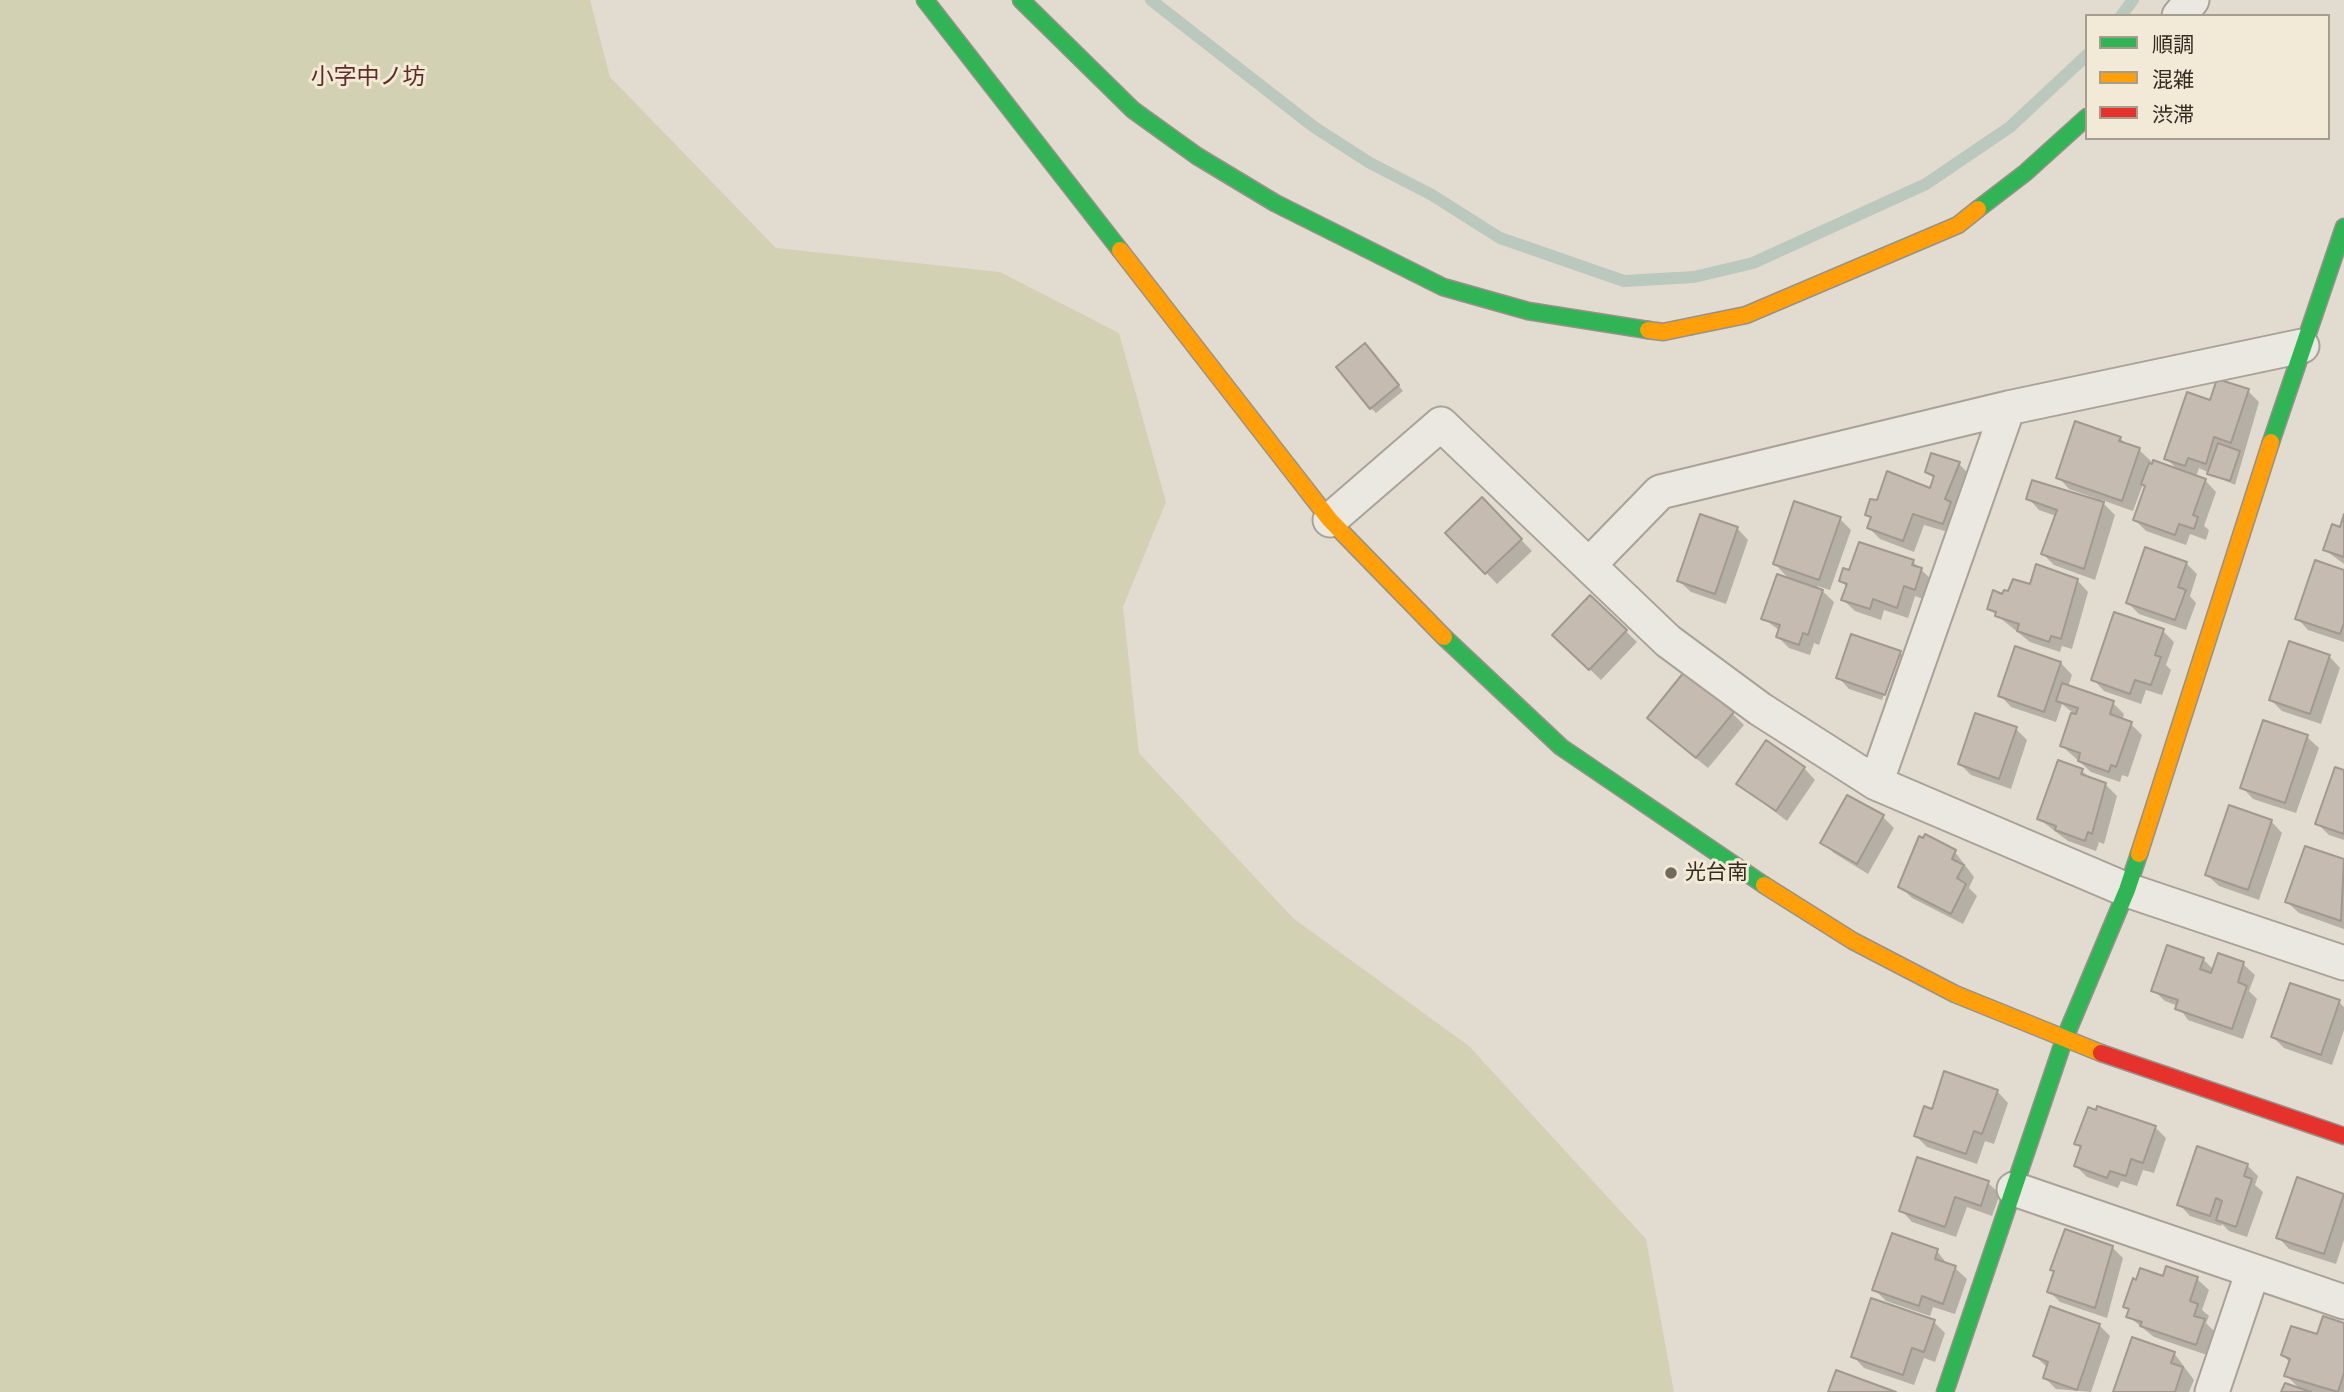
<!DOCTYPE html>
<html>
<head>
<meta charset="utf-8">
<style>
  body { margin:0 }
  #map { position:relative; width:2344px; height:1392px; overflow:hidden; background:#e2dcd0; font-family:"PT Serif","Noto Sans JP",serif }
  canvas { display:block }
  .legend { position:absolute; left:2085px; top:14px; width:245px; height:126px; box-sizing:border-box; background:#f2e9d7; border:2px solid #a79d8e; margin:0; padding:9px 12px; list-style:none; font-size:21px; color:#362a21 }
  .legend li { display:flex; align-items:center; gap:14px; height:35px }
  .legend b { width:35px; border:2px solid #a79d8e }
</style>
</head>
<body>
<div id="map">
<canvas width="2344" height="1392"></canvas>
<ul class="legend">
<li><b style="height:9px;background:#30b455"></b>順調</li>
<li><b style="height:9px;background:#ff9f0a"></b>混雑</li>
<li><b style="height:9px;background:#e5322d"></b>渋滞</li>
</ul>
</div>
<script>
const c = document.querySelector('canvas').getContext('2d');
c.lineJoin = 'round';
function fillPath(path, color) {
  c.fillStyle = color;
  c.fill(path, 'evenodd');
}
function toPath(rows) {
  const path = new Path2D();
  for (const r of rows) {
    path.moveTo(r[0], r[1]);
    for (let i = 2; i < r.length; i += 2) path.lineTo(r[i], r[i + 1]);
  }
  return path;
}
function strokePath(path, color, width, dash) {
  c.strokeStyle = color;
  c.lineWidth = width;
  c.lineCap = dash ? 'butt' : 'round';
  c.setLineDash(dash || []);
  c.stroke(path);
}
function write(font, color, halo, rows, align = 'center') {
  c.font = font + ' "PT Serif","Noto Sans JP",serif';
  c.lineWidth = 6;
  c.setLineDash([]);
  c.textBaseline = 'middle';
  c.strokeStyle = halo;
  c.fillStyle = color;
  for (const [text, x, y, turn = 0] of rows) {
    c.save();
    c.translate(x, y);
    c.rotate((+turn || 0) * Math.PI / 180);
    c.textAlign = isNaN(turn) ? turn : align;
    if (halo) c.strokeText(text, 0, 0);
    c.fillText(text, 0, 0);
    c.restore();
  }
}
fillPath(toPath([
  [0,0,590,0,610,77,776,248,1000,272,1119,333,1166,502,1123,607,1139,753,1293,918,1469,1046,1646,1239,1674,1392,0,1392]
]), '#d2d1b4');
fillPath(toPath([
  [1370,351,1403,391,1376,413,1371,408],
  [2248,391,2259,402,2235,485,2199,468,2196,477,2205,480,2216,492,2204,526,2209,530,2206,540,2190,534,2186,545,2146,531,2135,520,2146,487,2143,484,2133,511,2099,499,2115,515,2095,580,2054,565,2043,554,2056,516,2039,510,2028,498,2097,502,2098,499,2069,489,2058,477,2120,438,2128,446,2139,450,2151,461,2149,465,2179,471,2166,458,2211,402],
  [1959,464,1970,475,1955,534,1924,525,1914,552,1880,539,1869,528,1872,519,1867,514,1878,502,1931,490,1934,479,1927,471],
  [1482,500,1532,551,1497,584,1448,533],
  [1840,519,1851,530,1830,590,1817,586,1834,602,1819,645,1814,643,1810,655,1789,648,1778,637,1780,631,1763,618,1791,581,1775,564],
  [2344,519,2344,564,2325,550],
  [1737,528,1748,540,1726,604,1691,592,1679,581],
  [1913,562,1933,581,1926,600,1915,596,1908,618,1884,610,1881,620,1855,611,1843,600,1848,588,1841,581,1851,572],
  [2186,563,2197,574,2190,596,2196,603,2186,630,2139,614,2128,603],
  [2344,572,2344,642,2308,630,2297,618],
  [2077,580,2088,592,2072,649,2062,646,2060,652,2030,642,1989,609,2003,596,2031,587],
  [1590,597,1637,642,1601,680,1554,635],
  [2163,631,2174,642,2166,665,2171,670,2162,695,2146,690,2141,704,2104,691,2093,679],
  [1900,653,1911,664,1897,705,1885,701,1900,657,1897,657,1882,700,1849,689,1838,677],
  [2329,656,2340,668,2321,724,2282,711,2271,700],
  [2061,663,2072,675,2068,687,2113,703,2124,714,2122,721,2131,724,2142,735,2128,777,2122,775,2120,782,2091,772,2062,746,2073,713,2062,704,2056,722,2011,707,2000,695],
  [1732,713,1744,725,1708,768,1660,729],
  [2016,729,2027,740,2011,789,1971,775,1960,764],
  [2307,737,2319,748,2296,813,2253,799,2242,787],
  [1804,768,1815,780,1787,821,1738,784],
  [2082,771,2091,779,2105,784,2117,796,2104,844,2099,842,2096,851,2068,841,2039,819],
  [2344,772,2344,840,2329,835,2317,823],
  [1883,817,1894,828,1868,874,1834,853,1822,842],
  [2271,821,2282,833,2259,900,2219,886,2207,875],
  [2306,848,2344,861,2344,929,2299,913,2287,902],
  [1955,852,1974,877,1969,888,1977,896,1963,924,1912,898,1900,886],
  [2219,955,2243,964,2255,975,2249,991,2257,999,2243,1039,2188,1020,2178,1006,2165,1001,2153,990,2203,959,2214,970],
  [2339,1002,2344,1007,2344,1030,2332,1065,2284,1048,2273,1037],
  [1997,1091,2008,1103,1994,1144,1985,1141,1977,1164,1927,1147,1916,1136,1933,1111],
  [2155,1127,2166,1138,2154,1173,2143,1170,2137,1186,2121,1181,2118,1188,2087,1177,2076,1166,2082,1149,2076,1144],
  [2247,1165,2258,1176,2255,1185,2263,1192,2247,1237,2229,1231,2222,1224,2221,1226,2190,1216,2179,1204],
  [2298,1179,2344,1195,2344,1240,2336,1264,2289,1249,2278,1237],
  [1988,1183,2000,1194,1992,1216,1967,1207,1956,1237,1912,1222,1901,1210],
  [2112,1247,2123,1258,2107,1318,2060,1302,2049,1291,2055,1273,2052,1269],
  [1937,1251,1948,1265,1955,1268,1967,1279,1955,1314,1933,1307,1930,1316,1886,1301,1874,1289],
  [2167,1269,2197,1279,2209,1290,2202,1310,2209,1316,2206,1323,2215,1332,2207,1355,2154,1337,2128,1316,2130,1311,2125,1306,2164,1278],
  [1934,1322,1945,1333,1935,1362,1924,1358,1914,1385,1864,1368,1853,1356],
  [2099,1325,2110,1336,2091,1392,2056,1389,2045,1378,2048,1368,2035,1356],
  [2344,1325,2344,1392,2283,1392,2301,1390,2286,1375,2290,1363,2283,1355],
  [2174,1353,2194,1380,2189,1392,2115,1392]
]), '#0003');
strokePath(toPath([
  [1151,0,1314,127,1370,163,1432,195,1500,238,1624,281,1694,277,1753,263,1926,184,2010,127,2087,55],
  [2121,16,2133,0]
]), '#bac8be', 12);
const building = toPath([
  [1365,343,1399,385,1370,409,1336,367,1365,343],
  [2217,379,2249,389,2231,443,2214,437,2206,464,2188,458,2185,466,2164,459,2187,392,2210,400,2217,379],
  [2075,421,2121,437,2119,441,2140,448,2122,501,2056,478,2075,421],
  [2218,443,2240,451,2230,481,2207,474,2218,443],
  [1931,453,1960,462,1945,499,1951,502,1943,524,1913,514,1903,541,1867,528,1871,517,1865,515,1870,499,1877,500,1887,471,1930,488,1934,476,1925,472,1931,453],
  [2153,460,2206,479,2193,515,2198,517,2194,529,2179,524,2175,535,2133,520,2145,486,2141,484,2149,463,2152,464,2153,460],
  [2032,480,2104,502,2084,569,2041,554,2057,510,2026,499,2032,480],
  [1482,497,1522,539,1485,574,1445,533,1482,497],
  [1794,501,1841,517,1819,580,1773,564,1794,501],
  [1700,514,1738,527,1715,594,1677,581,1700,514],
  [2344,514,2344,557,2323,550,2332,524,2340,527,2344,514],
  [1859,542,1914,560,1912,565,1922,568,1915,590,1904,586,1897,608,1873,599,1870,609,1841,600,1847,584,1839,581,1843,568,1849,570,1859,542],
  [2145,547,2187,562,2178,587,2186,590,2175,620,2126,603,2145,547],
  [2315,560,2344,570,2344,623,2340,634,2295,619,2315,560],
  [2036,564,2078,579,2061,639,2051,636,2049,642,2017,631,2019,624,1995,616,1996,612,1987,609,1993,590,2002,594,2004,590,2008,591,2013,579,2030,584,2036,564],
  [1777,574,1823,590,1808,635,1803,633,1799,645,1776,637,1780,625,1761,619,1777,574],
  [1590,595,1627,630,1589,670,1552,635,1590,595],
  [2114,612,2164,629,2155,655,2161,657,2151,685,2135,680,2130,694,2091,680,2114,612],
  [1851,634,1901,651,1885,695,1836,678,1851,634],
  [2289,641,2330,655,2310,714,2269,700,2289,641],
  [2015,646,2061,662,2044,712,1998,696,2015,646],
  [1684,672,1734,712,1696,758,1647,718,1684,672],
  [2062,683,2114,701,2110,714,2132,722,2116,767,2111,765,2109,772,2078,761,2080,753,2060,746,2071,713,2076,714,2078,708,2056,701,2062,683],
  [1975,713,2017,727,1999,779,1958,764,1975,713],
  [2263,720,2308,735,2285,803,2240,788,2263,720],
  [1766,740,1805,767,1776,811,1736,784,1766,740],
  [2058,760,2083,769,2081,774,2106,783,2092,834,2088,832,2085,841,2055,830,2056,826,2037,819,2058,760],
  [2335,767,2344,770,2344,834,2315,824,2335,767],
  [1847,795,1884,815,1857,864,1820,843,1847,795],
  [2229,805,2272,820,2248,890,2205,875,2229,805],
  [1925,834,1956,850,1952,859,1964,865,1957,878,1966,884,1951,914,1898,887,1919,836,1923,838,1925,834],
  [2305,846,2344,859,2341,921,2285,902,2305,846],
  [2167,945,2204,958,2200,969,2211,973,2218,953,2244,962,2238,982,2247,986,2232,1029,2175,1009,2178,1000,2151,991,2167,945],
  [2290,983,2340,1000,2321,1055,2271,1037,2290,983],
  [1944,1071,1998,1090,1982,1134,1974,1131,1966,1154,1914,1136,1924,1106,1932,1109,1944,1071],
  [2097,1106,2156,1126,2143,1163,2131,1159,2126,1176,2110,1171,2107,1178,2074,1166,2081,1146,2074,1144,2088,1107,2096,1110,2097,1106],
  [2197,1146,2248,1164,2244,1176,2252,1179,2236,1227,2216,1220,2222,1201,2216,1198,2210,1216,2177,1205,2197,1146],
  [1917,1157,1989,1181,1981,1206,1955,1197,1945,1227,1899,1211,1917,1157],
  [2297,1177,2344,1194,2324,1254,2276,1238,2297,1177],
  [2065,1229,2113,1246,2095,1308,2047,1292,2054,1271,2050,1270,2065,1229],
  [1892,1233,1938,1249,1935,1259,1956,1266,1943,1304,1922,1296,1919,1306,1872,1290,1892,1233],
  [2166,1266,2198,1277,2190,1301,2198,1304,2194,1316,2205,1319,2196,1345,2140,1326,2142,1322,2126,1317,2129,1309,2123,1307,2133,1278,2136,1280,2140,1268,2163,1276,2166,1266],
  [1871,1298,1935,1320,1924,1352,1912,1348,1903,1375,1851,1357,1871,1298],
  [2050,1306,2100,1324,2077,1390,2043,1378,2048,1362,2033,1356,2050,1306],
  [2323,1316,2344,1323,2344,1373,2338,1392,2284,1376,2290,1359,2281,1355,2291,1326,2317,1334,2323,1316],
  [2132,1337,2175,1352,2171,1363,2183,1367,2175,1392,2113,1392,2132,1337],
  [1836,1370,1896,1392,1828,1392,1836,1370],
  [2285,1383,2311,1392,2281,1392,2285,1383]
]);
fillPath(building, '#c6bbb1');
strokePath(building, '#a2988f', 2);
const street = toPath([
  [2179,16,2192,0],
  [1330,520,1441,424,1668,641,1760,709,1876,783,2127,890,2344,963],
  [1589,565,1660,492,2008,408,2302,346],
  [1876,783,2008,408],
  [2014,1189,2344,1302],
  [2212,1392,2253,1271]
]);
const fast = toPath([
  [925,0,1120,250],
  [1021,0,1133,110,1197,156,1275,203,1443,287,1528,311,1648,330],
  [1978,209,2025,173,2087,117],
  [2271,442,2344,227],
  [1444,637,1561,747,1764,885],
  [1945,1392,2064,1040,2127,890,2139,854]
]);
const slow = toPath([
  [1120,250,1330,520,1444,637],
  [1648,330,1663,332,1746,315,1958,225,1978,209],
  [2139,854,2271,442],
  [1764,885,1853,941,1955,994,2101,1053]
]);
const jam = toPath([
  [2101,1053,2344,1136]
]);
strokePath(street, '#a8a298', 37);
strokePath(fast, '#989188', 19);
strokePath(slow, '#989188', 19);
strokePath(jam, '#989188', 19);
strokePath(street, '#ebe8e1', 33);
strokePath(fast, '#30b455', 16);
strokePath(slow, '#ff9f0a', 16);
strokePath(jam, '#e5322d', 16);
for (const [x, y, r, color] of [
  [1671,873,7,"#72685e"]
]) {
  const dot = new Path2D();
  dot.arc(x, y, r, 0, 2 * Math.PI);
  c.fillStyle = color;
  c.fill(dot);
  strokePath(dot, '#f2e9d7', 2.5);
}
write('21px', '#362a21', '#f2e9d7', [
  ["光台南",1685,873]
], 'left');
write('23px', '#5f2d24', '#f2e9d7', [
  ["小字中ノ坊",368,77]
]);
</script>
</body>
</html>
